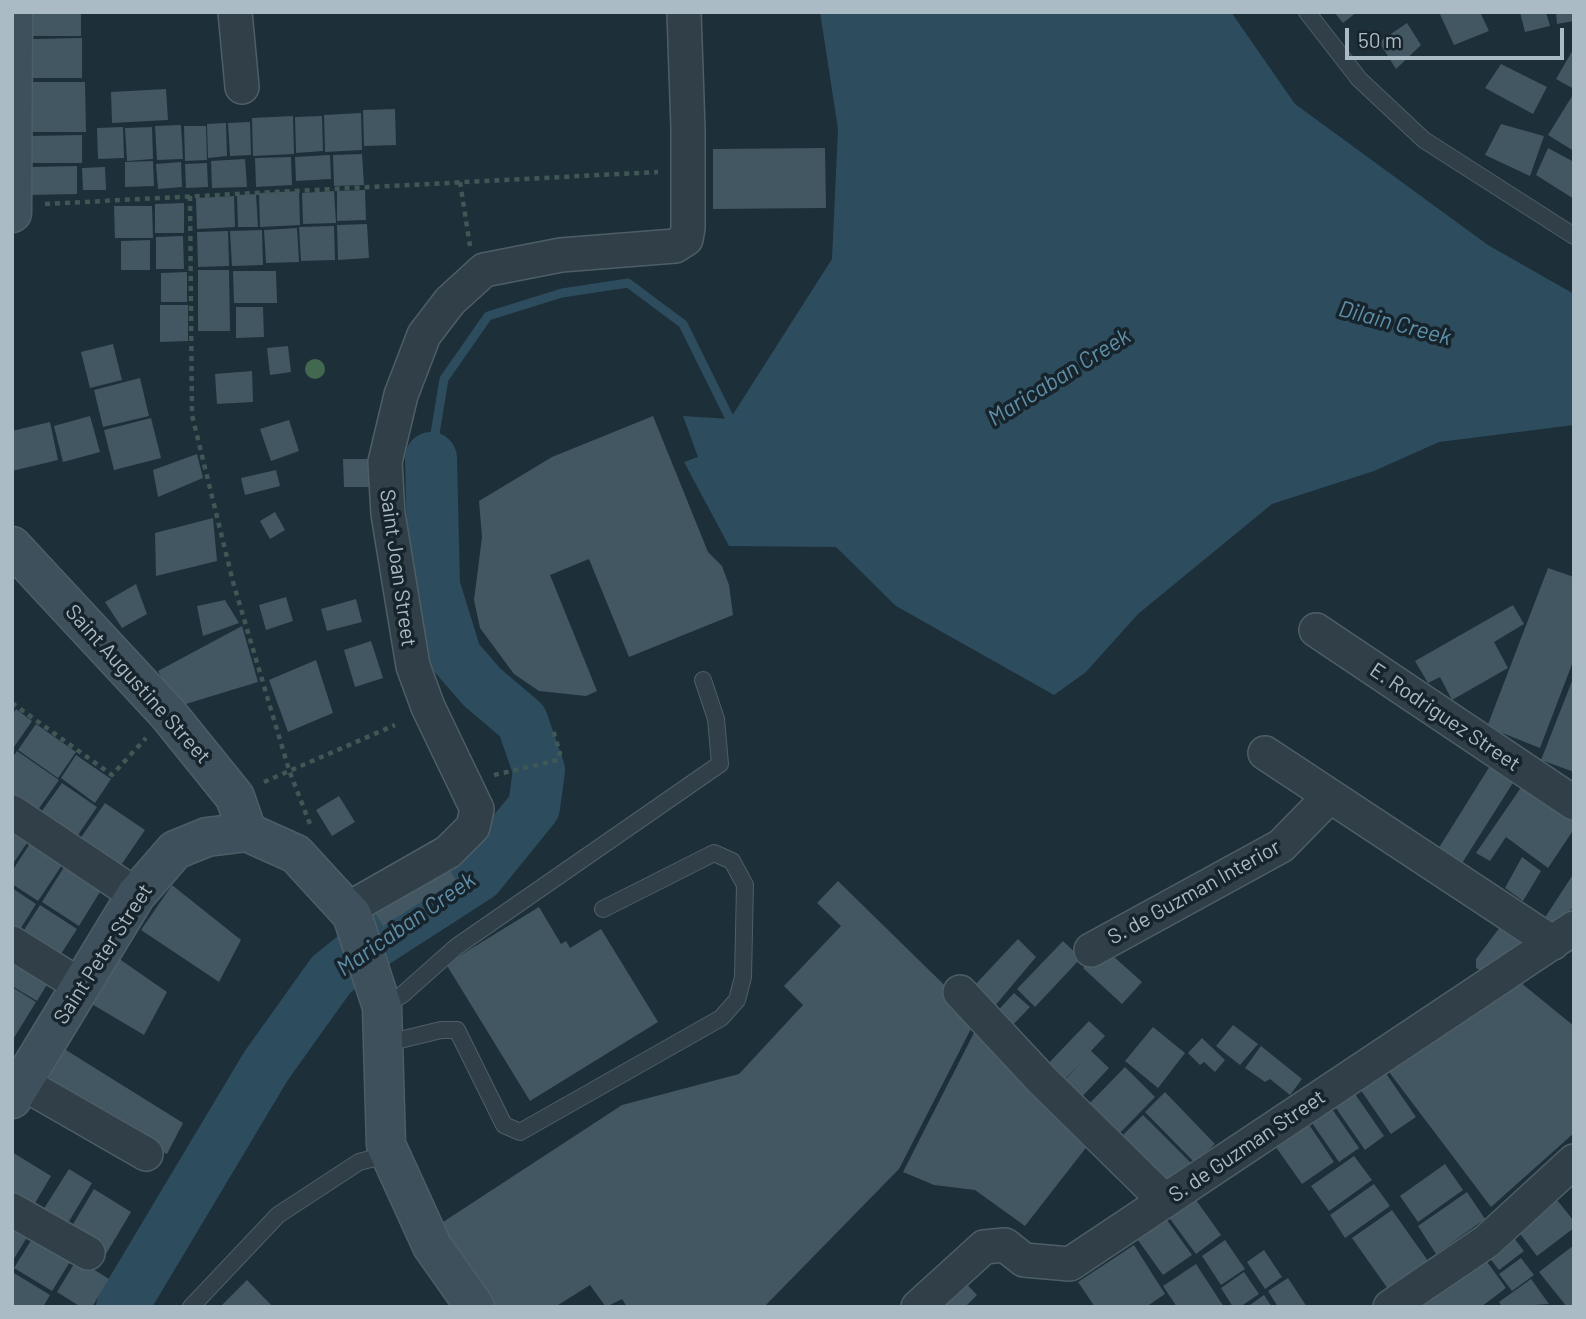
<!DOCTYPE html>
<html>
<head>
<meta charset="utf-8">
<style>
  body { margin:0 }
  #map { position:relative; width:1586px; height:1319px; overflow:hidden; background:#1d2f38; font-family:Barlow,sans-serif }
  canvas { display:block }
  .frame { position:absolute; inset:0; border:14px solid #aabbc6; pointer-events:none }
  .scale { position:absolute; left:1345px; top:28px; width:219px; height:32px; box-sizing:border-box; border:4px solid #aabbc6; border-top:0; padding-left:9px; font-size:21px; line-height:24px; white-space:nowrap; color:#aabbc6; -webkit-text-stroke:5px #17242c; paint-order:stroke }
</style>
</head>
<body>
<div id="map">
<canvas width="1586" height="1319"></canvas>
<div class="frame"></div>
<div class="scale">50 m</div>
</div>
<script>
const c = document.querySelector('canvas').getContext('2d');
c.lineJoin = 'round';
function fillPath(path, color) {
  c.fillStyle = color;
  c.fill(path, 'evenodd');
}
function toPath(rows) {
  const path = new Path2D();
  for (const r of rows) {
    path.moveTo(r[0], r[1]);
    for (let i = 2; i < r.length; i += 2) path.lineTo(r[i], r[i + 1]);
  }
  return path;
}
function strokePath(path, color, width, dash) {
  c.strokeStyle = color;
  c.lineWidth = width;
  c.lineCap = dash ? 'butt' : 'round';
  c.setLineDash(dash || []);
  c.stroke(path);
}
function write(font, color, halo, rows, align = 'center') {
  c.font = font + ' Barlow,sans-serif';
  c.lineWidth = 7;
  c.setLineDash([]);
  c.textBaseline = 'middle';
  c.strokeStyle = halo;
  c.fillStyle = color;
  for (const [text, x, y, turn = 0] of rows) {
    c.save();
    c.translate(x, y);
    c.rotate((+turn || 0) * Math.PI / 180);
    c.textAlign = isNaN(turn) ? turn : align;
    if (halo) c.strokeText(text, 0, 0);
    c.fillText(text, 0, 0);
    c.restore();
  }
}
fillPath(toPath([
  [820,12,1231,12,1295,104,1488,245,1574,294,1574,425,1439,442,1374,471,1272,504,1138,614,1086,672,1054,695,896,606,836,547,729,546,684,462,698,457,683,416,730,419,832,259,838,129]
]), '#2d4d5f');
strokePath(toPath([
  [431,458,444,379,488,316,562,293,628,283,683,324,730,419,742,423]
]), '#2d4d5f', 9);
strokePath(toPath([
  [122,1307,266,1066,331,975,357,954,478,876,534,807,539,770,522,721,482,687,456,657,434,586,431,458]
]), '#2d4d5f', 52);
fillPath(toPath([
  [1334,12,1357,12,1343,23],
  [1439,12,1480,12,1489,31,1454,45],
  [1520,12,1546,12,1550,26,1525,32],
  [1556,12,1574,12,1574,21,1557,24],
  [31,14,81,14,81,36,31,36],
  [1407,23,1421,45,1396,69,1379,42],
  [82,38,82,78,33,78,32,39],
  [1574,48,1574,89,1556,79],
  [1501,64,1547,87,1533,114,1485,88],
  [31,82,85,82,86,132,32,132],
  [166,89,168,120,112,123,111,92],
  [1574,93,1574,151,1548,135],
  [395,109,396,145,364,146,363,110],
  [361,113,362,150,325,152,324,115],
  [293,116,294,154,253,156,252,118],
  [322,116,323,151,296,153,295,117],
  [250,122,251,155,230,156,228,123],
  [226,123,227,156,208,158,207,124],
  [1501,124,1544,136,1530,176,1485,155],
  [181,125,183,159,157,160,155,126],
  [184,126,206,126,207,160,185,161],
  [123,127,124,158,98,159,97,128],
  [152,127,153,159,127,161,125,128],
  [82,135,82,163,30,163,30,136],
  [825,148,826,208,713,209,713,149],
  [1548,148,1574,162,1574,199,1536,175],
  [362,154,364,185,334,186,333,155],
  [330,155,331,179,296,181,295,157],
  [291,157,292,185,256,187,255,158],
  [245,159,247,187,212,188,211,161],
  [153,161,154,186,125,187,125,162],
  [181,162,182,187,158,189,156,164],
  [207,163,208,187,186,188,185,164],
  [77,166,77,194,30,195,30,167],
  [105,167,106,190,83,190,82,168],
  [365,190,366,220,337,221,337,191],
  [299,191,300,225,260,227,259,193],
  [334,191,336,223,303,224,302,193],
  [256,194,258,227,238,227,237,195],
  [234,196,235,227,197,229,196,198],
  [184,203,184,233,155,233,155,204],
  [114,206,152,206,153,238,115,238],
  [367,224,369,258,338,260,337,225],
  [334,226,335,260,301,261,299,227],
  [297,228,299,262,266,263,264,230],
  [262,230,263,265,232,266,230,231],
  [228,231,229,266,198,267,197,232],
  [183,236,184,269,156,269,156,237],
  [150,240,150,270,121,270,121,241],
  [198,270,229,270,230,331,198,331],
  [233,271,276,271,277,303,234,303],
  [187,272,187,302,161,302,161,273],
  [160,305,188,305,188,341,160,342],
  [236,307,263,307,264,337,236,338],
  [113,344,122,380,90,388,81,352],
  [288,346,291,372,270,375,267,348],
  [252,371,253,402,217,404,215,374],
  [140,378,149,416,103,427,94,390],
  [90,416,100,452,63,462,54,426],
  [653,416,708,552,722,566,729,585,733,615,629,657,589,559,550,575,597,691,586,696,539,691,514,674,480,628,474,600,482,537,479,501,552,457],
  [151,418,161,458,114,470,104,430],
  [289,420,299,451,271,461,260,429],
  [50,422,58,460,12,471,12,431],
  [197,454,203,478,158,497,153,470],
  [343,459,381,459,381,487,344,487],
  [276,470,280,486,245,495,241,478],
  [275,512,285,530,270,539,260,521],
  [213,518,217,561,156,576,155,533],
  [1548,568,1574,577,1574,659,1540,748,1487,727],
  [136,584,147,614,122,628,105,602],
  [286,597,293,621,266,630,259,605],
  [356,599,362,622,327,631,321,609],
  [225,600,239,623,203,636,197,606],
  [1513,605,1524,624,1494,642,1508,668,1452,700,1440,677,1428,683,1415,661],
  [242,626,258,682,176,707,158,671],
  [371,641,383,678,355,687,344,650],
  [316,660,333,713,288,732,269,680],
  [1574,676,1574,772,1541,760],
  [16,709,32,721,12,750,12,715],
  [36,724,76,752,58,778,18,750],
  [17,751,59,780,33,817,12,802,12,758],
  [76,755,111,779,95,803,61,778],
  [1493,761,1516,778,1459,868,1435,854],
  [62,783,97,807,72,844,36,819],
  [1522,786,1574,819,1574,829,1548,868,1506,837,1490,861,1476,853],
  [339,796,355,822,332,836,316,810],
  [105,803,145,830,117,871,77,843],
  [12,829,29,840,12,865],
  [31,842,64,862,38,901,12,884,12,871],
  [1522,857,1541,871,1523,901,1505,888],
  [443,859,456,880,383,926,370,905],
  [66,864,103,887,79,926,42,902],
  [1574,873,1574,907,1552,925,1544,919],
  [838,881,977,1017,899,1169,764,1307,627,1307,622,1299,606,1307,590,1285,555,1307,494,1307,440,1224,622,1105,739,1074,803,1005,784,986,841,926,817,903],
  [172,885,241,940,219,982,141,930],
  [12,888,36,904,14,939,12,938],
  [40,905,77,929,54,965,17,941],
  [539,907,561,944,566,941,570,948,601,929,658,1022,530,1101,446,964],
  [1503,923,1530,941,1489,975,1476,968,1476,959],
  [1018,939,1036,957,994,1007,973,987],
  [1063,941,1081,958,1035,1007,1017,989],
  [1102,946,1142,982,1122,1004,1083,968],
  [118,958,167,992,144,1035,90,1003],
  [12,960,51,978,37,1001,12,986],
  [1515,978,1574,1026,1574,1133,1491,1207,1386,1068],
  [12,987,36,1002,12,1041],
  [1014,993,1030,1007,1008,1030,993,1016],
  [1089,1021,1105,1036,1091,1051,1109,1068,1077,1102,1060,1085,1081,1063,1060,1084,1043,1069],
  [1233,1025,1258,1044,1240,1065,1216,1046],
  [977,1027,1092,1140,1025,1226,975,1190,934,1185,903,1172],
  [1153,1027,1185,1053,1158,1088,1125,1061],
  [1202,1038,1225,1060,1215,1072,1204,1062,1200,1065,1188,1053],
  [58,1045,183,1123,167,1154,45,1095],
  [1261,1046,1302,1079,1290,1095,1270,1079,1265,1082,1245,1068],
  [1125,1067,1155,1097,1117,1136,1087,1106],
  [1385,1072,1416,1117,1391,1134,1360,1089],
  [1165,1092,1215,1144,1195,1163,1145,1112],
  [1355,1094,1384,1136,1365,1150,1336,1108],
  [1330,1106,1359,1148,1339,1162,1310,1120],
  [1143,1115,1194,1166,1166,1187,1118,1140],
  [1306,1120,1334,1162,1302,1184,1273,1143],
  [12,1152,51,1176,28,1215,12,1205],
  [1354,1156,1372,1180,1329,1211,1311,1186],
  [1445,1164,1463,1190,1418,1222,1400,1196],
  [69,1169,92,1183,62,1233,38,1218],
  [1374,1184,1390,1206,1345,1238,1330,1215],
  [94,1189,131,1212,103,1259,66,1236],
  [1467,1192,1485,1219,1436,1254,1418,1226],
  [1191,1193,1221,1235,1196,1254,1165,1212],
  [1557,1200,1574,1221,1574,1228,1537,1256,1518,1231],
  [1392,1210,1428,1261,1388,1289,1352,1238],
  [1164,1216,1192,1255,1163,1275,1135,1236],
  [12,1217,32,1229,12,1262],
  [38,1229,76,1252,52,1291,14,1268],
  [1510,1233,1524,1251,1499,1270,1485,1252],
  [1225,1240,1245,1269,1221,1285,1202,1256],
  [1134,1245,1165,1294,1146,1307,1095,1307,1078,1282],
  [1574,1245,1574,1307,1567,1307,1539,1272],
  [1264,1250,1282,1277,1265,1289,1247,1262],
  [1480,1252,1506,1288,1481,1307,1412,1307],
  [1521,1258,1534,1275,1512,1291,1499,1274],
  [77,1259,109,1279,92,1307,81,1307,57,1292],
  [1196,1264,1224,1307,1177,1307,1163,1286],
  [1244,1272,1259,1294,1240,1307,1233,1307,1221,1288],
  [14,1273,50,1295,43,1307,12,1307],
  [957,1274,977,1295,965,1307,925,1307],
  [1288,1278,1307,1307,1278,1307,1268,1291],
  [1531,1279,1549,1304,1502,1307,1499,1302],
  [247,1280,273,1307,220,1307],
  [1264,1295,1272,1307,1247,1307]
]), '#435762');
const lane = toPath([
  [1307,12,1359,79,1424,140,1574,236],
  [382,1007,402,995,456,947,720,764,716,719,703,680],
  [383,1044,441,1030,457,1030,504,1125,520,1132,721,1018,737,1000,743,977,745,885,732,861,714,853,603,909],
  [191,1307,278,1215,359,1162,390,1154]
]);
const street = toPath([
  [235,12,242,87],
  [1316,630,1574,803],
  [1265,753,1553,943],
  [12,812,136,895],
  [348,909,448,852,473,827,477,809,428,707,413,666,388,514,385,462,401,395,424,335,450,301,484,270,561,255,675,246,686,239,688,228,688,129,684,12],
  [12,943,81,986],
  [1091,950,1281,846,1329,797],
  [960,992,1042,1080,1165,1201],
  [12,1077,146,1154],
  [12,1210,88,1253],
  [918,1307,984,1247,1005,1245,1024,1260,1070,1264,1574,928],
  [1390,1307,1487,1241,1574,1161]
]);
const secondary = toPath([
  [12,213,13,12],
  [12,546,168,714,235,797,247,832],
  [12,1099,136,895,175,850,207,837,247,832,296,854,352,915,382,1007,386,1145,432,1246,475,1307]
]);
strokePath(lane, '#4e5e67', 18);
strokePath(street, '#4e5e67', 36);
strokePath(secondary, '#4e5e67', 41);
strokePath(toPath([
  [460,182,470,246],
  [190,196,192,415,233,582,289,770,310,824],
  [45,204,658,172],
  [12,703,112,775,146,738],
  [494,775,558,760,560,753,553,730],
  [264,782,395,725]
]), '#3f5755', 4.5, [5, 5]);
strokePath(lane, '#314048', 16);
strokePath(street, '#314048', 33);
strokePath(secondary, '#3e505c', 38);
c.fillStyle = '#42694f';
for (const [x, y] of [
  [315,369]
]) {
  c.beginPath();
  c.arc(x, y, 10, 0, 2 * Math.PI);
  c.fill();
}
write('21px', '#aabbc6', '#17242c', [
  ["Saint Joan Street",398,568,82],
  ["Saint Augustine Street",138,684,48],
  ["E. Rodriguez Street",1445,717,34],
  ["S. de Guzman Interior",1194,892,-29],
  ["Saint Peter Street",103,954,-57],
  ["S. de Guzman Street",1247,1146,-34]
]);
write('italic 23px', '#5f8fa9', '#17242c', [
  ["Dilain Creek",1395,323,15],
  ["Maricaban Creek",1059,377,-32],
  ["Maricaban Creek",406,924,-35]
]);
</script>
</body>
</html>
